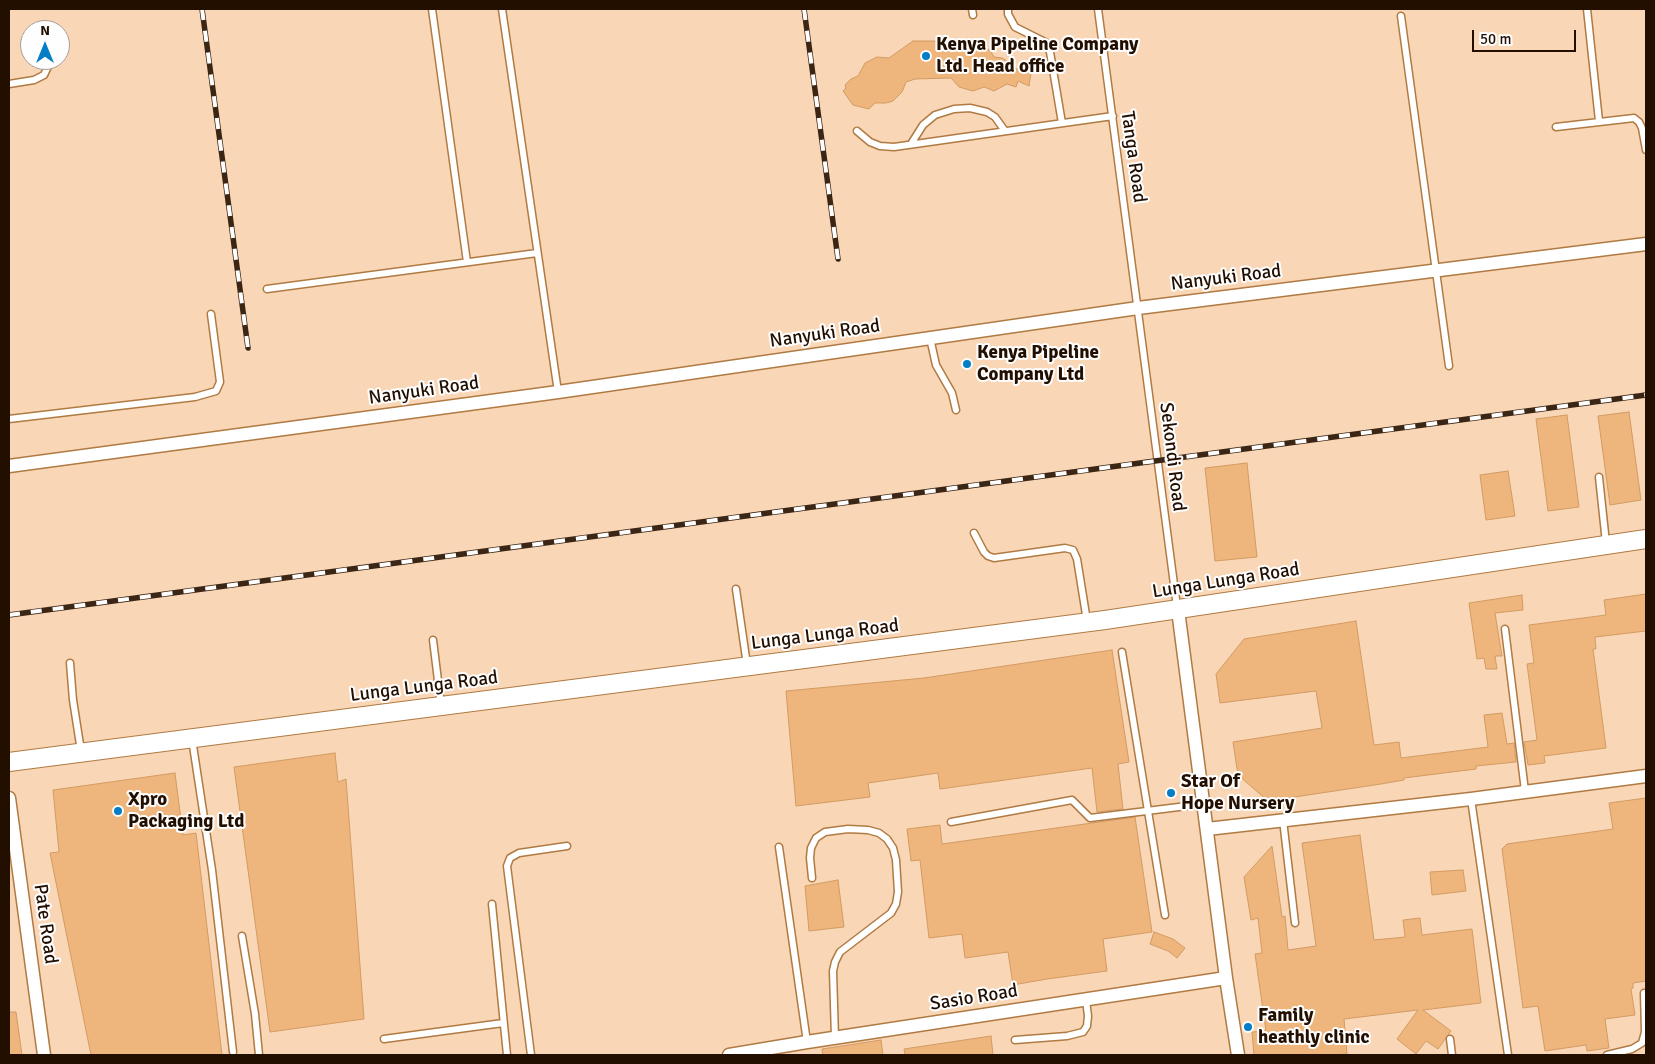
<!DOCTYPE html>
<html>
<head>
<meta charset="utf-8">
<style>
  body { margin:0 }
  #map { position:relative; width:1655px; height:1064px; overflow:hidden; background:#f9d6b5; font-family:Signika,sans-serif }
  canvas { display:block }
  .frame { position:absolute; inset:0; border:10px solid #230f00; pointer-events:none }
  .north { position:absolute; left:20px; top:20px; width:50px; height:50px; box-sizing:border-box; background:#fefefe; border:1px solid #a69e98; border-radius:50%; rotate:0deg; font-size:14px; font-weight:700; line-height:20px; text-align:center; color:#230f00 }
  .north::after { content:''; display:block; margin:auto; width:18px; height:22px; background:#027dc6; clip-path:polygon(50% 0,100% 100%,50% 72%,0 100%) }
  .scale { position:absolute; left:1472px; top:30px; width:104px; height:22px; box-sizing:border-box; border:2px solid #230f00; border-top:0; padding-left:6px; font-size:15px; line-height:18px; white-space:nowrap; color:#230f00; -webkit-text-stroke:4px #fefefe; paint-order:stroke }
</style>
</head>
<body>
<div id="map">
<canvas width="1655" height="1064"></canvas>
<div class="frame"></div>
<div class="north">N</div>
<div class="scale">50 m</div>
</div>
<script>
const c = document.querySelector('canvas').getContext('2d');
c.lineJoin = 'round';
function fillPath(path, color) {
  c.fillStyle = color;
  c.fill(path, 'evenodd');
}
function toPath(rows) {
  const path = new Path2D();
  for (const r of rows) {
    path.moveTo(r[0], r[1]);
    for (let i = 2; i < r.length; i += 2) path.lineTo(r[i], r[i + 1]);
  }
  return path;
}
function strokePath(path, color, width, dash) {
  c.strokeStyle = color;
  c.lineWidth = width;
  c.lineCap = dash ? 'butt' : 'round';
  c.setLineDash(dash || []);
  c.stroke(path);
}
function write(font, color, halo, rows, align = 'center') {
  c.font = font + ' Signika,sans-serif';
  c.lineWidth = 4;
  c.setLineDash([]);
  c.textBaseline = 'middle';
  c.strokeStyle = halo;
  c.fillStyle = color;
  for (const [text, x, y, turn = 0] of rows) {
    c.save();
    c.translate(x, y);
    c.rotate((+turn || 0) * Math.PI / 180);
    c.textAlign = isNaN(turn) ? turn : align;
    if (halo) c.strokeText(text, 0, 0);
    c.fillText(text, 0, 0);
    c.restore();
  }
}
const building = toPath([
  [913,41,943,41,943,43,958,47,964,44,978,44,990,50,994,57,1002,58,1011,63,1010,67,1031,73,1029,86,1018,81,1016,87,1007,84,994,91,984,87,973,91,959,87,951,78,915,79,906,82,902,92,893,101,886,103,875,103,869,109,853,105,843,91,846,88,845,85,851,79,858,76,865,63,877,57,889,58,913,41],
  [1629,412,1641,500,1610,505,1598,416,1629,412],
  [1567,415,1579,507,1548,511,1536,419,1567,415],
  [1247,463,1257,557,1215,561,1205,468,1247,463],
  [1508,471,1515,516,1486,520,1480,475,1508,471],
  [1646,594,1646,631,1595,637,1596,649,1593,649,1606,748,1544,756,1545,763,1528,765,1524,742,1537,740,1527,664,1534,663,1529,625,1606,615,1604,600,1646,594],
  [1522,595,1523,610,1495,613,1502,656,1495,656,1497,669,1486,669,1484,658,1477,659,1469,603,1522,595],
  [1356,621,1374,745,1399,742,1401,758,1488,747,1484,715,1502,713,1507,744,1514,743,1516,762,1476,766,1476,769,1404,778,1404,780,1381,784,1268,801,1238,775,1233,742,1322,728,1316,691,1220,703,1216,674,1244,639,1356,621],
  [1112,650,1129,762,1118,764,1123,809,1097,812,1092,768,940,789,938,773,868,783,870,797,796,806,786,691,924,678,1112,650],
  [335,753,338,782,346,779,364,1019,270,1032,234,767,335,753],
  [175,773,183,835,196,833,222,1055,91,1055,50,853,59,852,53,790,175,773],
  [1646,798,1646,981,1633,983,1633,988,1631,989,1635,1015,1605,1019,1609,1048,1587,1051,1586,1045,1545,1051,1538,1006,1523,1008,1502,849,1507,844,1613,829,1609,803,1646,798],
  [1135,817,1152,932,1103,939,1107,971,1047,979,1013,985,1008,952,965,958,962,934,929,938,920,860,911,861,907,829,940,825,942,844,1135,817],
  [1360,835,1374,940,1405,937,1403,920,1420,918,1422,935,1472,929,1481,1003,1423,1010,1451,1031,1438,1049,1426,1041,1416,1054,1397,1039,1418,1010,1344,1019,1347,1054,1329,1055,1254,1055,1252,1032,1266,1031,1255,954,1262,953,1258,918,1251,920,1244,877,1272,846,1282,917,1285,916,1288,950,1316,946,1302,843,1360,835],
  [1463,870,1466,891,1432,895,1430,872,1463,870],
  [838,880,844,927,809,931,805,886,838,880],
  [1154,932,1173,939,1185,948,1177,958,1168,951,1150,944,1154,932],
  [9,1012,16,1012,22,1055,9,1055,9,1012],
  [991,1036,993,1055,905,1055,904,1049,991,1036],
  [881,1040,883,1055,823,1055,822,1049,881,1040]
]);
fillPath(building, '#eeb57d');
strokePath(building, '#d29b63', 1);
const lane = toPath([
  [432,9,467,262],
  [502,9,558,392],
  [972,9,973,15],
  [1008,9,1008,14,1015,27,1045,42,1050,52,1062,123],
  [1098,9,1177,607],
  [1587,9,1599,121],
  [1401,16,1449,366],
  [9,84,34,80,44,75,50,62],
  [1556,127,1634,118,1639,122,1642,128,1646,150],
  [857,131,870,142,880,146,894,147,1113,116],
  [911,144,923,125,935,115,954,109,970,108,987,112,995,117,1005,131],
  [267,289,537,253],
  [930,338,936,365,952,393,956,410],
  [9,419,195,397,216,391,220,382,211,314],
  [1599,477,1606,543],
  [974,533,984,552,988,556,994,558,1065,548,1073,550,1077,559,1087,621],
  [736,589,747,665],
  [1505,629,1525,791],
  [433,640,441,705],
  [1122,652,1165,915],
  [70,663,73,700,81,751],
  [192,739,212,870,233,1052],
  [1471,799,1508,1055],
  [1283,820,1295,923],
  [951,822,1072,800,1090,818,1203,804],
  [779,847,807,1042],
  [812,878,810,858,811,848,816,838,825,832,848,829,868,830,879,833,887,839,893,848,896,860,898,892,896,904,891,913,840,952,835,962,833,971,835,1038],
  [492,904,507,1055],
  [242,936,255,1014,259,1055],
  [384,1039,503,1023],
  [1450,1039,1452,1055],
  [1015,1040,1067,1036,1083,1032,1087,1026,1088,1016,1086,1000],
  [531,1055,507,866,510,858,519,853,567,846],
  [1607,1055,1632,1049,1642,1043,1645,1032,1644,993]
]);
const street = toPath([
  [9,466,558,392,1138,308,1646,244],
  [1178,610,1226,978,1238,1055],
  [9,798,44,1055],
  [1207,829,1471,799,1646,776],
  [729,1055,807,1042,1226,978]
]);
const secondary = toPath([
  [9,762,1105,620,1646,539]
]);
strokePath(lane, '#b07a43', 9);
strokePath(street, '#b07a43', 15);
strokePath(secondary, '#b07a43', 20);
strokePath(lane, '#fff', 6);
strokePath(street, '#fff', 12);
strokePath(secondary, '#fff', 18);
const rail = toPath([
  [202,9,248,348],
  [804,9,838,259],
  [9,615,1646,395]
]);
strokePath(rail, '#3b2514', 5.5);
strokePath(rail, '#fefefe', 4, [11]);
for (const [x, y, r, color] of [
  [926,56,5,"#027dc6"],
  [967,364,5,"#027dc6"],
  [1171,793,5,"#027dc6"],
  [118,811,5,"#027dc6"],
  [1248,1027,5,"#027dc6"]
]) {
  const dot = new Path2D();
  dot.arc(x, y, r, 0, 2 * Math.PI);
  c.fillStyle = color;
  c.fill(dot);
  strokePath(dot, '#fefefe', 2);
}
write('bold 19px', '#230f00', '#fefefe', [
  ["Kenya Pipeline Company",936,45],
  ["Ltd. Head office",936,67],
  ["Kenya Pipeline",977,353],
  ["Company Ltd",977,375],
  ["Star Of",1181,782],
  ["Hope Nursery",1181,804],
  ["Xpro",128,800],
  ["Packaging Ltd",128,822],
  ["Family",1258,1016],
  ["heathly clinic",1258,1038]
], 'left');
write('19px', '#230f00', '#fefefe', [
  ["Tanga Road",1133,157,82],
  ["Nanyuki Road",1226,278,-7],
  ["Nanyuki Road",825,334,-8],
  ["Nanyuki Road",424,391,-8],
  ["Sekondi Road",1172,457,83],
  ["Lunga Lunga Road",1226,581,-9],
  ["Lunga Lunga Road",825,635,-7],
  ["Lunga Lunga Road",424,687,-7],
  ["Pate Road",45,924,82],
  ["Sasio Road",974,998,-9]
]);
</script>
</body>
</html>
